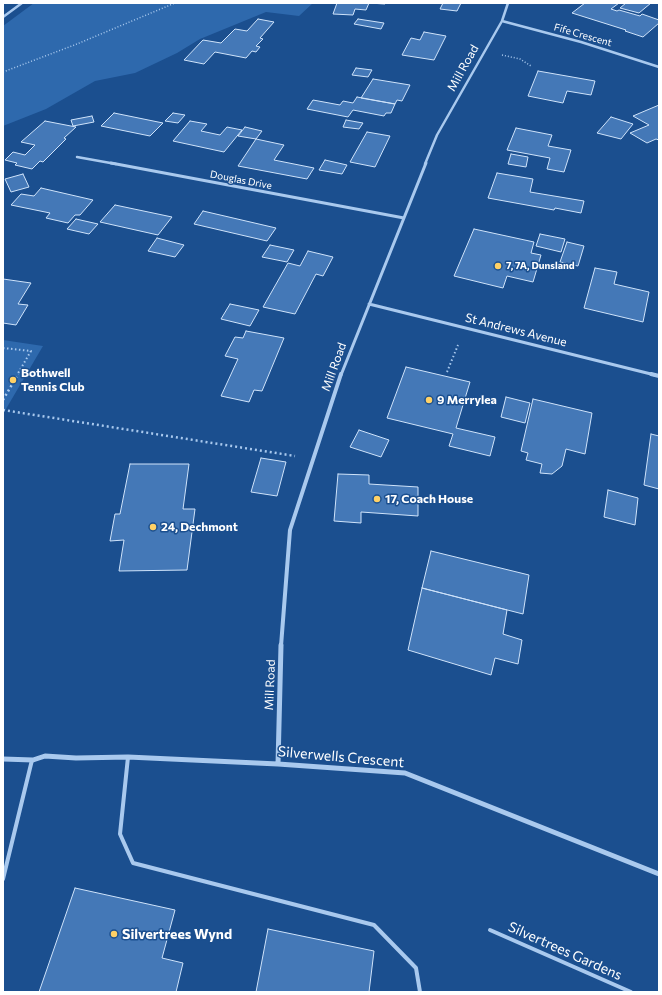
<!DOCTYPE html>
<html>
<head>
<meta charset="utf-8">
<style>
  body { margin:0 }
  #map { position:relative; width:662px; height:995px; overflow:hidden; background:#1b4f8f; font-family:Commissioner,sans-serif }
  canvas { display:block }
  .frame { position:absolute; inset:0; border:4px solid #fff; pointer-events:none }
</style>
</head>
<body>
<div id="map">
<canvas width="662" height="995"></canvas>
<div class="frame"></div>
</div>
<script>
const c = document.querySelector('canvas').getContext('2d');
c.lineJoin = 'round';
function fillPath(path, color) {
  c.fillStyle = color;
  c.fill(path, 'evenodd');
}
function toPath(rows) {
  const path = new Path2D();
  for (const r of rows) {
    path.moveTo(r[0], r[1]);
    for (let i = 2; i < r.length; i += 2) path.lineTo(r[i], r[i + 1]);
  }
  return path;
}
function strokePath(path, color, width, dash) {
  c.strokeStyle = color;
  c.lineWidth = width;
  c.lineCap = dash ? 'butt' : 'round';
  c.setLineDash(dash || []);
  c.stroke(path);
}
function write(font, color, halo, rows, align = 'center') {
  c.font = font + ' Commissioner,sans-serif';
  c.lineWidth = 3;
  c.setLineDash([]);
  c.textBaseline = 'middle';
  c.strokeStyle = halo;
  c.fillStyle = color;
  for (const [text, x, y, turn = 0] of rows) {
    c.save();
    c.translate(x, y);
    c.rotate((+turn || 0) * Math.PI / 180);
    c.textAlign = isNaN(turn) ? turn : align;
    if (halo) c.strokeText(text, 0, 0);
    c.fillText(text, 0, 0);
    c.restore();
  }
}
fillPath(toPath([
  [34,3,313,3,299,16,266,12,200,39,177,53,135,73,95,81,46,109,3,126,3,26],
  [3,340,43,346,3,414]
]), '#2e69ad');
const building = toPath([
  [337,3,385,3,385,4,369,3,366,10,355,9,353,15,333,14,337,3],
  [443,3,461,3,457,11,440,9,443,3],
  [585,3,619,3,611,9,617,11,619,10,640,16,642,14,659,20,659,23,643,37,625,31,626,30,572,13,585,3],
  [626,3,651,3,639,13,620,8,626,3],
  [258,19,274,22,260,38,263,39,256,46,260,47,256,52,252,51,246,58,215,52,204,64,184,60,203,40,221,43,235,29,247,31,258,19],
  [358,19,384,23,381,29,354,24,358,19],
  [424,32,446,36,434,60,402,55,411,38,420,40,424,32],
  [356,68,372,70,368,77,352,75,356,68],
  [538,71,595,81,591,95,567,91,563,103,528,96,538,71],
  [373,79,410,85,402,101,397,100,395,104,361,98,373,79],
  [357,97,395,104,391,113,386,113,384,116,353,110,348,117,307,109,313,100,340,105,343,101,353,103,357,97],
  [659,105,659,140,656,139,647,143,630,133,649,125,633,116,659,105],
  [114,113,163,123,150,136,101,126,114,113],
  [173,113,185,115,178,123,165,121,173,113],
  [92,116,94,122,73,126,71,120,92,116],
  [611,117,633,124,621,139,597,133,611,117],
  [346,120,363,123,359,129,343,127,346,120],
  [45,121,76,127,64,138,66,139,43,162,40,161,32,169,15,165,17,163,5,160,13,152,25,155,35,145,21,142,45,121],
  [190,121,207,124,201,131,220,135,227,127,242,130,224,152,173,141,190,121],
  [245,127,262,131,256,139,238,136,245,127],
  [516,128,552,135,548,146,571,150,564,172,547,169,550,158,507,150,516,128],
  [367,132,390,136,375,167,350,162,367,132],
  [256,139,284,145,274,160,314,168,307,179,238,166,256,139],
  [511,154,528,157,526,167,508,164,511,154],
  [325,160,347,165,342,174,319,170,325,160],
  [497,173,533,179,530,192,584,201,581,213,555,208,554,210,488,198,497,173],
  [23,174,29,187,11,192,5,179,23,174],
  [41,188,93,200,80,215,75,215,68,223,46,218,50,213,11,205,21,194,34,196,41,188],
  [115,205,172,217,158,235,100,222,115,205],
  [203,211,276,228,267,241,194,224,203,211],
  [76,219,98,224,89,234,67,229,76,219],
  [474,229,534,242,531,253,541,255,533,282,507,276,503,288,454,276,474,229],
  [540,234,565,239,561,252,536,246,540,234],
  [157,238,184,245,175,257,148,251,157,238],
  [567,242,584,246,578,266,560,262,567,242],
  [270,245,294,250,287,262,262,257,270,245],
  [308,251,333,257,323,276,316,274,295,314,263,307,288,263,300,266,308,251],
  [595,268,617,272,614,284,649,292,643,322,584,308,595,268],
  [3,279,31,283,18,304,28,305,16,325,3,323,3,279],
  [230,304,259,310,250,326,221,319,230,304],
  [246,331,284,338,262,391,254,390,249,402,221,396,238,359,225,356,235,337,243,338,246,331],
  [406,367,470,382,456,428,495,437,490,456,449,446,453,434,387,418,406,367],
  [506,397,530,403,525,423,501,417,506,397],
  [533,399,592,413,585,454,566,449,562,466,552,474,540,473,542,464,526,460,528,453,521,451,533,399],
  [359,430,389,440,381,457,350,447,359,430],
  [651,434,659,436,659,489,644,485,651,434],
  [261,458,286,462,277,496,251,492,261,458],
  [130,464,189,464,183,509,195,509,187,570,119,571,124,540,110,541,115,514,120,514,130,464],
  [338,474,369,475,369,484,418,487,418,516,361,512,361,523,334,521,338,474],
  [608,490,638,498,635,525,604,517,608,490],
  [431,551,529,575,523,614,422,588,431,551],
  [422,588,507,610,503,634,522,640,518,664,495,658,491,675,408,650,422,588],
  [75,888,175,910,162,958,183,963,176,992,39,992,75,888],
  [268,929,374,951,369,992,256,992,268,929]
]);
fillPath(building, '#4478b7');
strokePath(building, '#cfe3fa', 1);
strokePath(toPath([
  [502,55,520,59,531,66],
  [3,72,77,44,175,3]
]), '#a9c9ee', 1.5, [1, 2]);
strokePath(toPath([
  [3,348,31,351,17,375],
  [447,372,458,345]
]), '#a9c9ee', 2, [1.5, 2.5]);
strokePath(toPath([
  [3,400,18,374],
  [3,410,295,456]
]), '#a9c9ee', 2.5, [2, 3]);
strokePath(toPath([
  [128,757,120,834,133,863,374,925,416,968,420,992],
  [3,879,32,760],
  [490,930,631,992]
]), '#a9c9ee', 4);
strokePath(toPath([
  [3,17,22,3],
  [502,21,581,42,659,67],
  [77,157,116,164],
  [425,164,437,135,502,21,508,3]
]), '#a9c9ee', 2.5);
strokePath(toPath([
  [111,163,404,218],
  [369,304,655,375],
  [341,375,426,163]
]), '#a9c9ee', 3);
strokePath(toPath([
  [651,374,659,376],
  [281,646,290,530,341,374]
]), '#a9c9ee', 4);
strokePath(toPath([
  [3,759,33,760,45,756,76,758,128,757,278,764,405,773,659,874],
  [278,764,281,645]
]), '#a9c9ee', 5);
for (const [x, y, r, color] of [
  [498,266,4,"#ffd166"],
  [13,380,4,"#ffd166"],
  [429,400,4,"#ffd166"],
  [377,499,4,"#ffd166"],
  [153,527,4,"#ffd166"],
  [114,934,4,"#ffd166"]
]) {
  const dot = new Path2D();
  dot.arc(x, y, r, 0, 2 * Math.PI);
  c.fillStyle = color;
  c.fill(dot);
  strokePath(dot, '#1b4f8f', 1.5);
}
write('10px', '#fff', '#1b4f8f', [
  ["Fife Crescent",583,35,16],
  ["Douglas Drive",241,180,11]
]);
write('bold 10px', '#fff', '#1b4f8f', [
  ["7, 7A, Dunsland",506,266]
], 'left');
write('12px', '#fff', '#1b4f8f', [
  ["Mill Road",463,68,-61],
  ["St Andrews Avenue",516,330,14],
  ["Mill Road",334,367,-70],
  ["Mill Road",270,685,-88]
]);
write('bold 12px', '#fff', '#1b4f8f', [
  ["Bothwell",21,373],
  ["Tennis Club",21,387],
  ["9 Merrylea",437,400],
  ["17, Coach House",385,499],
  ["24, Dechmont",161,527]
], 'left');
write('14px', '#fff', '#1b4f8f', [
  ["Silverwells Crescent",341,757,5],
  ["Silvertrees Gardens",565,951,24]
]);
write('bold 14px', '#fff', '#1b4f8f', [
  ["Silvertrees Wynd",122,934]
], 'left');
</script>
</body>
</html>
